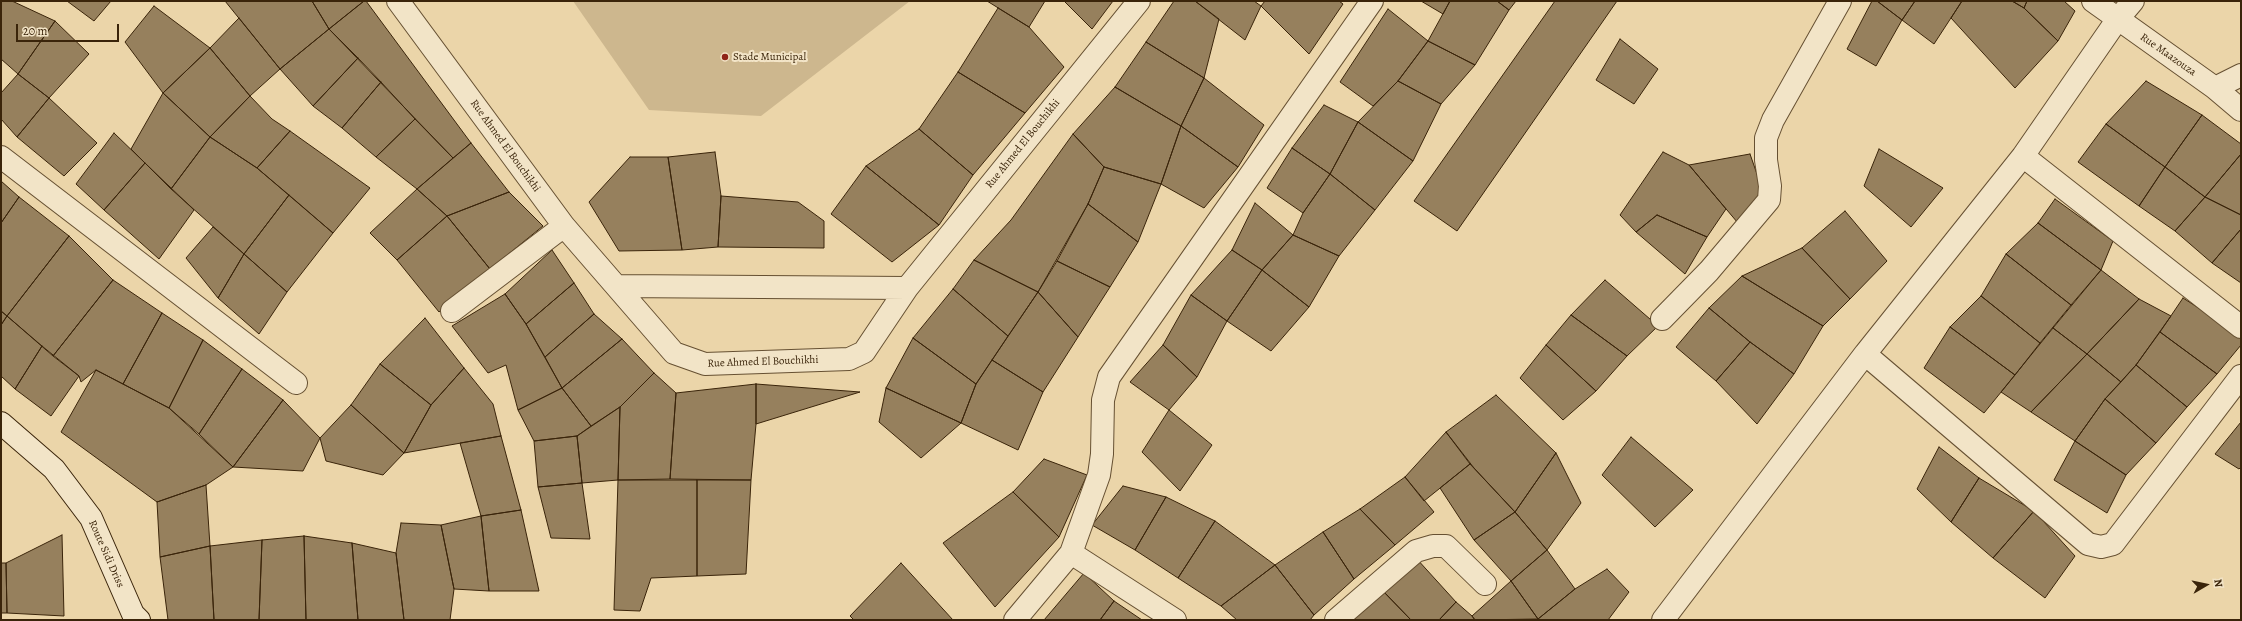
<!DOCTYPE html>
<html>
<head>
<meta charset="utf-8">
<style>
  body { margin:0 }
  #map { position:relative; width:2242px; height:621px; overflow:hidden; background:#ebd5a9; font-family:Alegreya,serif }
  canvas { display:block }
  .frame { position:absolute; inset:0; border:2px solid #3a240a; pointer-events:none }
  .north { position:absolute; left:2186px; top:565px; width:40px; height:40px; -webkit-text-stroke:3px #f2e4c7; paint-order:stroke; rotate:81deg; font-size:11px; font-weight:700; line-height:16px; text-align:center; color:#3a240a }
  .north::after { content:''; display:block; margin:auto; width:14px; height:18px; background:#3a240a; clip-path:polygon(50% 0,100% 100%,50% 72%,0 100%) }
  .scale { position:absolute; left:16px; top:24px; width:103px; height:18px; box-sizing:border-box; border:2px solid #3a240a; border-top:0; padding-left:5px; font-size:12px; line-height:14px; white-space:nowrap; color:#3a240a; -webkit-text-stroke:3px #f2e4c7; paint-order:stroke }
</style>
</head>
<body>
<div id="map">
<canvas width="2242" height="621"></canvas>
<div class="frame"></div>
<div class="north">N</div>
<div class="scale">20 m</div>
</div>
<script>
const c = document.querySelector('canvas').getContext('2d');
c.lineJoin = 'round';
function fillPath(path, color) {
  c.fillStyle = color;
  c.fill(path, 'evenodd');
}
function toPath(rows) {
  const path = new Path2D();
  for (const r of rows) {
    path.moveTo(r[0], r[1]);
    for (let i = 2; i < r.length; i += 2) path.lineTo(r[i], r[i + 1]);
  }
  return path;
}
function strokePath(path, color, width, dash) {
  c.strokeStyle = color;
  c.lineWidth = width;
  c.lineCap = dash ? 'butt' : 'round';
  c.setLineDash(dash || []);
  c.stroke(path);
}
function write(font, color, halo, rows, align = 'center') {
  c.font = font + ' Alegreya,serif';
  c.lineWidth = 4;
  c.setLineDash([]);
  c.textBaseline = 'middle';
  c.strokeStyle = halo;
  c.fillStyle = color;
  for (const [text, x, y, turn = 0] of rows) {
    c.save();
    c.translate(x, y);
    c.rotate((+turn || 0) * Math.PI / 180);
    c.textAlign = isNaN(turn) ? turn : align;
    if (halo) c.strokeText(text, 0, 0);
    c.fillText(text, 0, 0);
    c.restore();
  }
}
fillPath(toPath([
  [573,1,910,1,761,116,649,110]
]), '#cdb78e');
const building = toPath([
  [1,1,12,1,55,21,18,74,1,59,1,1],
  [67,1,111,1,94,21,67,1],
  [225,1,312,1,329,29,280,69,225,1],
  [312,1,364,1,329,29,312,1],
  [364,1,366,1,471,143,453,158,329,29,364,1],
  [987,1,1045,1,1029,27,987,1],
  [1064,1,1113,1,1092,29,1064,1],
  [1174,1,1195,1,1219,19,1204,78,1146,42,1174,1],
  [1195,1,1254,1,1261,6,1245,40,1195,1],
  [1265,1,1339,1,1343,4,1309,54,1261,6,1265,1],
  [1421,1,1450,1,1443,14,1421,1],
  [1450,1,1497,1,1509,10,1475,65,1428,41,1450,1],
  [1497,1,1516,1,1509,10,1497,1],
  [1555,1,1617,1,1457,231,1414,201,1555,1],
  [1872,1,1877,1,1902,20,1876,66,1847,49,1872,1],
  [1877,1,1915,1,1902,20,1877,1],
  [1915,1,1962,1,1934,44,1902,20,1915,1],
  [1962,1,2012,1,2024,8,2058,41,2015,88,1951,18,1962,1],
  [2012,1,2027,1,2024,8,2012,1],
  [2027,1,2064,1,2075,11,2058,41,2024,8,2027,1],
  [154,6,210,48,163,93,125,42,154,6],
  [998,8,1029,27,1064,67,1025,113,958,72,998,8],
  [1388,9,1428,41,1398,81,1373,106,1340,82,1388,9],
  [239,18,280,69,250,96,210,48,239,18],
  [55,21,89,54,49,98,18,74,55,21],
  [329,29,358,58,313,106,280,69,329,29],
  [1620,39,1658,69,1634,104,1596,80,1620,39],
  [1428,41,1475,65,1441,104,1398,81,1428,41],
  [1146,42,1204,78,1181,126,1115,87,1146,42],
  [210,48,250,96,210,137,163,93,210,48],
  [358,58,381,82,342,128,313,106,358,58],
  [958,72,1025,113,973,175,919,129,958,72],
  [18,74,49,98,17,137,1,119,1,93,18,74],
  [1204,78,1264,125,1238,167,1181,126,1204,78],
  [1398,81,1441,104,1413,161,1358,122,1398,81],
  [2146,81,2202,115,2165,167,2106,124,2146,81],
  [381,82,415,119,376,157,342,128,381,82],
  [1115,87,1181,126,1161,184,1104,167,1073,134,1115,87],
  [163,93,210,137,171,189,131,149,163,93],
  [250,96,272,119,290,131,257,168,210,137,250,96],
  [49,98,97,143,64,176,17,137,49,98],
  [1324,105,1358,122,1330,174,1292,148,1324,105],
  [2202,115,2241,144,2241,154,2205,197,2165,167,2202,115],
  [415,119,453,158,417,189,376,157,415,119],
  [1358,122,1413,161,1375,210,1330,174,1358,122],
  [2106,124,2165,167,2139,206,2078,162,2106,124],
  [1181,126,1238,167,1204,208,1161,184,1181,126],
  [919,129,973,175,939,225,866,166,919,129],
  [290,131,370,188,333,233,257,168,290,131],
  [114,133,145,163,104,210,76,184,114,133],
  [1073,134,1104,167,1088,204,1038,292,974,260,1011,220,1073,134],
  [210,137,257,168,289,195,244,254,171,189,210,137],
  [471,143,509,192,447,216,417,189,471,143],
  [1292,148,1330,174,1303,213,1267,188,1292,148],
  [1879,149,1943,188,1911,227,1864,186,1879,149],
  [715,152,721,196,718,247,682,250,668,157,715,152],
  [1663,152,1689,165,1726,209,1707,237,1657,215,1636,232,1620,215,1663,152],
  [1750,154,1765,197,1743,229,1689,165,1750,154],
  [2241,154,2241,215,2205,197,2241,154],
  [630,157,668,157,682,250,619,251,589,202,630,157],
  [145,163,194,210,159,259,104,210,145,163],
  [866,166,939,225,892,262,831,214,866,166],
  [1104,167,1161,184,1138,242,1088,204,1104,167],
  [2165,167,2205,197,2175,231,2139,206,2165,167],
  [1330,174,1375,210,1339,256,1293,235,1303,213,1330,174],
  [1,181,19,197,1,223,1,181],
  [417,189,447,216,397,260,370,233,417,189],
  [509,192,543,226,490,269,447,216,509,192],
  [289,195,333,233,287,292,244,254,289,195],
  [721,196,798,202,824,221,824,248,718,247,721,196],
  [19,197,69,236,7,316,1,311,1,223,19,197],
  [2205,197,2241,215,2241,229,2212,263,2175,231,2205,197],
  [2055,199,2113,241,2101,270,2038,223,2055,199],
  [1255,203,1293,235,1262,270,1232,250,1255,203],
  [1088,204,1138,242,1110,287,1057,261,1088,204],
  [1845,211,1887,261,1850,299,1802,248,1845,211],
  [1657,215,1707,237,1685,274,1636,232,1657,215],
  [447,216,490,269,439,312,397,260,447,216],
  [2038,223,2101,270,2071,305,2006,254,2038,223],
  [213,227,244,254,218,298,186,258,213,227],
  [2241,229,2241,283,2212,263,2241,229],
  [1293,235,1339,256,1309,307,1262,270,1293,235],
  [69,236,113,280,53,356,7,316,69,236],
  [1802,248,1850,299,1823,326,1742,276,1802,248],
  [552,250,574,283,526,324,505,294,552,250],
  [1232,250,1262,270,1227,321,1191,295,1232,250],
  [244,254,287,292,259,334,218,298,244,254],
  [2006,254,2071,305,2040,343,1981,296,2006,254],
  [974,260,1038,292,1008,336,953,289,974,260],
  [1057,261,1110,287,1078,337,1038,292,1057,261],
  [1262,270,1309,307,1271,351,1227,321,1262,270],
  [2101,270,2139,299,2087,354,2053,328,2101,270],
  [1742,276,1823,326,1794,374,1750,342,1709,308,1742,276],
  [113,280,162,313,123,384,96,370,81,382,79,376,53,356,113,280],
  [1605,280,1658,326,1627,356,1571,315,1605,280],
  [574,283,594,314,545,357,526,324,574,283],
  [953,289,1008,336,976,384,913,338,953,289],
  [1038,292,1078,337,1043,392,992,360,1038,292],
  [505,294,526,324,562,388,518,410,506,365,488,373,452,326,505,294],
  [1191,295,1227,321,1197,377,1163,345,1191,295],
  [1981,296,2040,343,2015,375,1950,327,1981,296],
  [2183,298,2241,335,2241,345,2217,374,2160,332,2183,298],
  [2139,299,2171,316,2136,365,2121,382,2087,354,2139,299],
  [1709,308,1750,342,1716,381,1676,347,1709,308],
  [1,311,7,316,1,325,1,311],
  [162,313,203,340,169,408,123,384,162,313],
  [594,314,622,339,562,388,545,357,594,314],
  [1571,315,1627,356,1596,391,1546,345,1571,315],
  [7,316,42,346,15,389,1,376,1,325,7,316],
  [425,318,464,368,431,405,380,364,425,318],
  [1950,327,2015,375,1984,413,1924,368,1950,327],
  [2053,328,2087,354,2031,412,2001,392,2053,328],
  [2160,332,2217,374,2187,407,2136,365,2160,332],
  [913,338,976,384,961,423,886,388,913,338],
  [622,339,654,373,620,407,591,426,562,388,622,339],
  [203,340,242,369,199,434,169,408,203,340],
  [1750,342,1794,374,1757,424,1716,381,1750,342],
  [1163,345,1197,377,1169,410,1130,382,1163,345],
  [1546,345,1596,391,1563,420,1520,378,1546,345],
  [42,346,79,376,51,416,15,389,42,346],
  [2087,354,2121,382,2105,399,2075,441,2031,412,2087,354],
  [992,360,1043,392,1018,450,961,423,976,384,992,360],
  [380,364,431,405,404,453,351,405,380,364],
  [2136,365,2187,407,2156,443,2105,399,2136,365],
  [464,368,493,404,501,436,404,453,431,405,464,368],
  [242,369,283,400,233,467,199,434,242,369],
  [96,370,169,408,233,467,206,485,157,502,61,432,96,370],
  [654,373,676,393,670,479,618,480,620,407,654,373],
  [756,384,860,392,756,424,756,384],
  [756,384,756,424,751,480,670,479,676,393,756,384],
  [562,388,591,426,577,436,534,441,518,410,562,388],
  [886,388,961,423,921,458,879,422,886,388],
  [1496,395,1556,453,1515,512,1474,468,1446,432,1496,395],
  [2105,399,2156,443,2126,475,2075,441,2105,399],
  [283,400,320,438,303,471,233,467,283,400],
  [351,405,404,453,383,475,326,461,320,438,351,405],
  [620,407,618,480,582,483,577,436,620,407],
  [1169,410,1212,445,1180,491,1142,452,1169,410],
  [2241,422,2241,467,2239,469,2215,454,2241,422],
  [1446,432,1470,464,1424,501,1405,477,1446,432],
  [501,436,521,510,481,516,460,443,501,436],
  [577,436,582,483,538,487,534,441,577,436],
  [1631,437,1693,490,1655,527,1602,475,1631,437],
  [2075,441,2126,475,2107,513,2054,480,2075,441],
  [1939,447,1979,478,1951,522,1917,489,1939,447],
  [1556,453,1581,503,1547,550,1515,512,1556,453],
  [1044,459,1087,475,1059,537,1013,492,1044,459],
  [1470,464,1515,512,1474,540,1440,488,1470,464],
  [1405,477,1434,512,1395,545,1360,509,1405,477],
  [1979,478,2034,511,1993,558,1951,522,1979,478],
  [618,480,697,480,697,576,651,578,640,611,614,610,618,480],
  [697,480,751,480,746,574,697,576,697,480],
  [582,483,590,539,551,538,538,487,582,483],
  [206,485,210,546,160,557,157,502,206,485],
  [1123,486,1166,497,1135,550,1092,525,1123,486],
  [1013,492,1059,537,995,607,943,543,1013,492],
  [1166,497,1215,521,1178,578,1135,550,1166,497],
  [1360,509,1395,545,1354,579,1323,532,1360,509],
  [521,510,539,591,489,591,481,516,521,510],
  [2034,511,2075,556,2045,598,1993,558,2034,511],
  [1515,512,1547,550,1511,581,1474,540,1515,512],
  [481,516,489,591,454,589,441,525,481,516],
  [1215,521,1275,565,1221,606,1178,578,1215,521],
  [401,523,441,525,454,589,450,620,404,620,396,553,401,523],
  [1323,532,1354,579,1314,615,1275,565,1323,532],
  [62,535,64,616,7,613,6,563,62,535],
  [304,536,352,543,358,620,306,620,304,536],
  [304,536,306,620,259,620,262,540,304,536],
  [262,540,259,620,214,620,210,546,262,540],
  [352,543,396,553,404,620,358,620,352,543],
  [210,546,214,620,168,620,160,557,210,546],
  [1547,550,1575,589,1538,619,1511,581,1547,550],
  [1416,558,1456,602,1439,620,1411,620,1383,591,1416,558],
  [1,563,6,563,7,613,1,613,1,563],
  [901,563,953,620,854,620,850,616,901,563],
  [1275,565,1314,615,1310,620,1237,620,1221,606,1275,565],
  [1607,569,1629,592,1608,620,1539,620,1538,619,1575,589,1607,569],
  [1084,573,1114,601,1100,620,1044,620,1084,573],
  [1511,581,1538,619,1475,620,1472,616,1511,581],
  [1383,591,1411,620,1347,620,1383,591],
  [1114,601,1142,620,1100,620,1114,601],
  [1456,602,1472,616,1475,620,1439,620,1456,602]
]);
fillPath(building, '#96805d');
strokePath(building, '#3a240a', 1);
const street = toPath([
  [398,1,564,226,674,353,705,364,849,359,864,352,907,288,1139,1],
  [2093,1,2215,88,2241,110],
  [2215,88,2241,75],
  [2023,156,2241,327],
  [1,157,296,383],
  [617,286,907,288],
  [452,311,564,226],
  [1662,319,1709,271,1769,200,1770,186,1766,160,1766,138,1773,120,1840,1],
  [1865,354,2088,544,2101,547,2113,544,2241,376],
  [1071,553,1175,620],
  [1015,620,1071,553,1099,475,1102,454,1103,400,1109,377,1372,1],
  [1336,620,1416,551,1433,546,1446,546,1485,584],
  [1663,620,1865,354,2023,156,2117,20,2133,1]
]);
const secondary = toPath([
  [1,423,54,469,91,518,133,614,139,620]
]);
strokePath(street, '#665032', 24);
strokePath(secondary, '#3a240a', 24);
strokePath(street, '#f2e4c7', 22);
strokePath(secondary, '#f2e4c7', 22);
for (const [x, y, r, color] of [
  [725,57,4,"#8f2418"]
]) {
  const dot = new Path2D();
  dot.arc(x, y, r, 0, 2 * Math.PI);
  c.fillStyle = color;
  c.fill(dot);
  strokePath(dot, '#f2e4c7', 1.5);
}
write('11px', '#3a240a', '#f2e4c7', [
  ["Rue Maazouza",2168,55,35],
  ["Rue Ahmed El Bouchikhi",1023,144,-51],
  ["Rue Ahmed El Bouchikhi",505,146,54],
  ["Rue Ahmed El Bouchikhi",763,362,-2],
  ["Route Sidi Driss",106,554,66]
]);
write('11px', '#3a240a', '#f2e4c7', [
  ["Stade Municipal",733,57]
], 'left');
</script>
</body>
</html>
